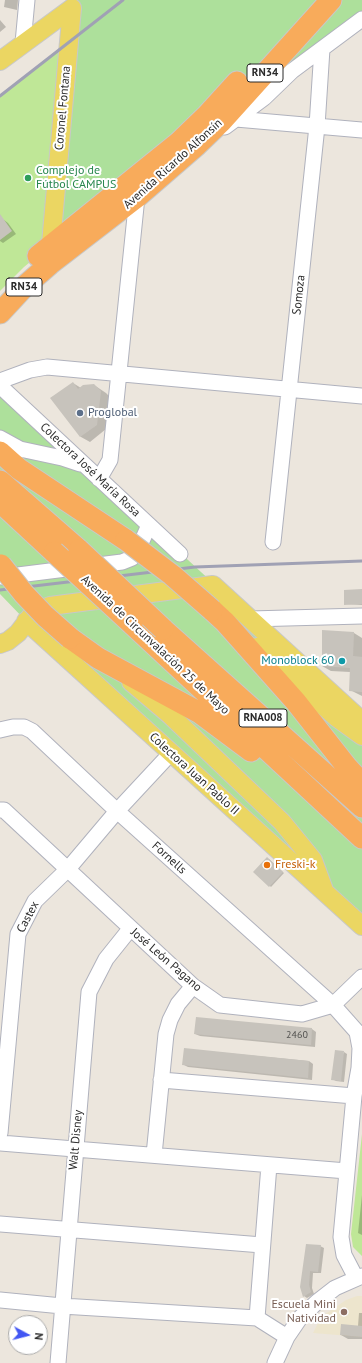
<!DOCTYPE html>
<html>
<head>
<meta charset="utf-8">
<style>
  body { margin:0 }
  #map { position:relative; width:362px; height:1363px; overflow:hidden; background:#ece6dd; font-family:"PT Sans",sans-serif }
  canvas { display:block }
  .north { position:absolute; left:8px; top:1315px; width:40px; height:40px; box-sizing:border-box; background:#fff; border:1px solid #aaa; border-radius:50%; rotate:97deg; font-size:11px; font-weight:700; line-height:16px; text-align:center; color:#2a2a2a }
  .north::after { content:''; display:block; margin:auto; width:14px; height:18px; background:#4256f3; clip-path:polygon(50% 0,100% 100%,50% 72%,0 100%) }
</style>
</head>
<body>
<div id="map">
<canvas width="362" height="1363"></canvas>
<div class="north">N</div>
</div>
<script>
const c = document.querySelector('canvas').getContext('2d');
c.lineJoin = 'round';
function fillPath(path, color) {
  c.fillStyle = color;
  c.fill(path, 'evenodd');
}
function toPath(rows) {
  const path = new Path2D();
  for (const r of rows) {
    path.moveTo(r[0], r[1]);
    for (let i = 2; i < r.length; i += 2) path.lineTo(r[i], r[i + 1]);
  }
  return path;
}
function strokePath(path, color, width, dash) {
  c.strokeStyle = color;
  c.lineWidth = width;
  c.lineCap = dash ? 'butt' : 'round';
  c.setLineDash(dash || []);
  c.stroke(path);
}
function write(font, color, halo, rows, align = 'center') {
  c.font = font + ' "PT Sans",sans-serif';
  c.lineWidth = 4;
  c.setLineDash([]);
  c.textBaseline = 'middle';
  c.strokeStyle = halo;
  c.fillStyle = color;
  for (const [text, x, y, turn = 0] of rows) {
    c.save();
    c.translate(x, y);
    c.rotate((+turn || 0) * Math.PI / 180);
    c.textAlign = isNaN(turn) ? turn : align;
    if (halo) c.strokeText(text, 0, 0);
    c.fillText(text, 0, 0);
    c.restore();
  }
}
fillPath(toPath([
  [357,1296,362,1296,362,1337,313,1333,321,1317,346,1300]
]), '#ede5cd');
fillPath(toPath([
  [73,0,362,0,362,19,51,245],
  [0,386,362,721,362,926,26,621,0,594]
]), '#ade09b');
fillPath(toPath([
  [69,43,51,245,24,267,0,291,0,96],
  [362,1134,362,1256,353,1247,351,1234]
]), '#bfe797');
fillPath(toPath([
  [5,0,18,0,17,10,4,7],
  [0,20,6,27,0,32],
  [4,220,8,223,16,234,3,243,0,241,0,223],
  [73,383,81,388,94,385,106,393,109,396,106,429,90,442,81,437,51,398],
  [362,590,362,605,345,604],
  [354,633,362,638,362,696,350,690,350,672,331,671,322,666],
  [269,859,284,873,271,887,270,886],
  [312,1029,316,1032,315,1047,200,1036,195,1034],
  [185,1049,309,1061,313,1064,312,1080,188,1067,184,1065],
  [344,1052,347,1054,344,1082,336,1081,332,1079],
  [362,1195,362,1235,358,1233],
  [320,1246,324,1248,321,1273,313,1273,312,1288,314,1294,307,1298,304,1296,301,1287],
  [359,1313,362,1313,362,1339,348,1339,341,1335,358,1326]
]), '#0003');
fillPath(toPath([
  [0,214,12,231,0,240],
  [73,382,78,389,83,385,94,384,101,391,97,425,80,437,50,398],
  [362,589,362,604,344,605,344,590],
  [322,630,354,632,353,656,362,657,362,692,349,691,350,668,322,666],
  [267,857,283,872,269,887,253,872],
  [196,1017,312,1028,311,1045,194,1034],
  [184,1048,309,1061,308,1078,182,1065],
  [335,1050,344,1051,341,1081,331,1080],
  [306,1244,321,1245,318,1272,310,1271,309,1285,311,1292,303,1297,300,1287],
  [341,1324,362,1326,362,1337,340,1335]
]), '#c7c3bc');
const minor = toPath([
  [23,43,27,0],
  [236,119,362,130],
  [225,127,264,98,292,71,362,19],
  [0,381,30,370,47,367,362,396],
  [0,386,180,554],
  [0,438,20,449,62,458,80,464],
  [99,479,110,460,137,197],
  [273,542,317,126,322,49],
  [2,577,122,562,132,558,138,550,149,525],
  [250,619,362,616],
  [0,730,13,727,24,727,32,731,117,811,333,1005,357,1032,360,1048,359,1068,354,1096,341,1237,344,1255,356,1278],
  [0,810,4,810,193,986,220,1005,302,1014,333,1005,362,977],
  [161,1080,354,1096],
  [0,1133,18,934,35,901,68,869,117,811,171,753],
  [0,1143,347,1171],
  [154,1155,166,1034,170,1020,178,1004,193,986],
  [0,1224,262,1245],
  [0,1300,62,1306,257,1318,287,1337],
  [257,1318,269,1165],
  [58,1363,89,992,106,959,130,929],
  [275,1363,287,1337,300,1318,317,1302,335,1288,362,1276]
]);
const major = toPath([
  [0,61,72,8],
  [50,255,72,8],
  [26,621,362,926],
  [0,644,8,641,18,633,34,612,50,606,213,585,362,721],
  [257,647,337,718,362,736],
  [131,682,170,715,282,822,313,860,324,890]
]);
const highway = toPath([
  [38,256,178,143,207,115,237,82],
  [0,313,26,285,50,264,137,197,197,145,221,122,331,0],
  [0,452,19,469,126,540],
  [0,481,79,550],
  [0,502,54,552],
  [212,610,225,622,296,702,347,767,362,783],
  [132,624,362,838],
  [163,629,362,807],
  [70,638,98,658,200,713,251,751]
]);
strokePath(minor, '#b0b2bd', 17);
strokePath(major, '#c8c8c8', 20);
strokePath(highway, '#c8c8c8', 23);
strokePath(minor, '#fff', 15);
strokePath(major, '#ebd662', 18);
strokePath(highway, '#f8ab5b', 21);
strokePath(toPath([
  [0,96,123,0],
  [0,590,195,567,362,561]
]), '#a0a1b4', 3);
const highwayBridge = toPath([
  [126,540,172,575,212,610],
  [79,550,163,629],
  [54,552,132,624],
  [1,565,24,594,45,616,70,638]
]);
strokePath(highwayBridge, '#c8c8c8', 23, []);
strokePath(highwayBridge, '#f8ab5b', 21);
for (const [x, y, r, color] of [
  [28,178,4,"#2e9e5b"],
  [80,413,4,"#5c6f8a"],
  [342,661,4,"#0f9aa8"],
  [267,865,4,"#e8710a"],
  [344,1312,4,"#8d6e63"]
]) {
  const dot = new Path2D();
  dot.arc(x, y, r, 0, 2 * Math.PI);
  c.fillStyle = color;
  c.fill(dot);
  strokePath(dot, '#fff', 1.5);
}
write('10px', '#51504e', null, [
  ["2460",297,1035]
]);
for (const [x, y, w] of [
  [265,73,36],
  [24,287,36],
  [263,718,48]
]) {
  const box = new Path2D();
  box.roundRect(x - w / 2, y - 9, w, 18, 3);
  c.fillStyle = '#fff';
  c.fill(box);
  strokePath(box, '#2a2a2a', 1);
}
write('bold 11px', '#2a2a2a', null, [
  ["RN34",265,73],
  ["RN34",24,287],
  ["RNA008",263,718]
]);
write('12px', '#2a2a2a', '#fff', [
  ["Coronel Fontana",63,108,-85],
  ["Avenida Ricardo Alfonsín",173,164,-42],
  ["Somoza",299,295,-84],
  ["Colectora José María Rosa",90,470,43],
  ["Avenida de Circunvalación 25 de Mayo",155,645,43],
  ["Colectora Juan Pablo II",194,774,42],
  ["Fornells",169,858,42],
  ["Castex",28,917,-62],
  ["José León Pagano",166,960,41],
  ["Walt Disney",76,1140,-85]
]);
write('12px', '#27864d', '#fff', [
  ["Complejo de",36,171],
  ["Fútbol CAMPUS",36,185]
], 'left');
write('12px', '#4e5e75', '#fff', [
  ["Proglobal",88,413]
], 'left');
write('12px', '#0d838f', '#fff', [
  ["Monoblock 60",334,661]
], 'right');
write('12px', '#c56008', '#fff', [
  ["Freski-k",275,865]
], 'left');
write('12px', '#785e54', '#fff', [
  ["Escuela Mini",336,1305],
  ["Natividad",336,1319]
], 'right');
</script>
</body>
</html>
